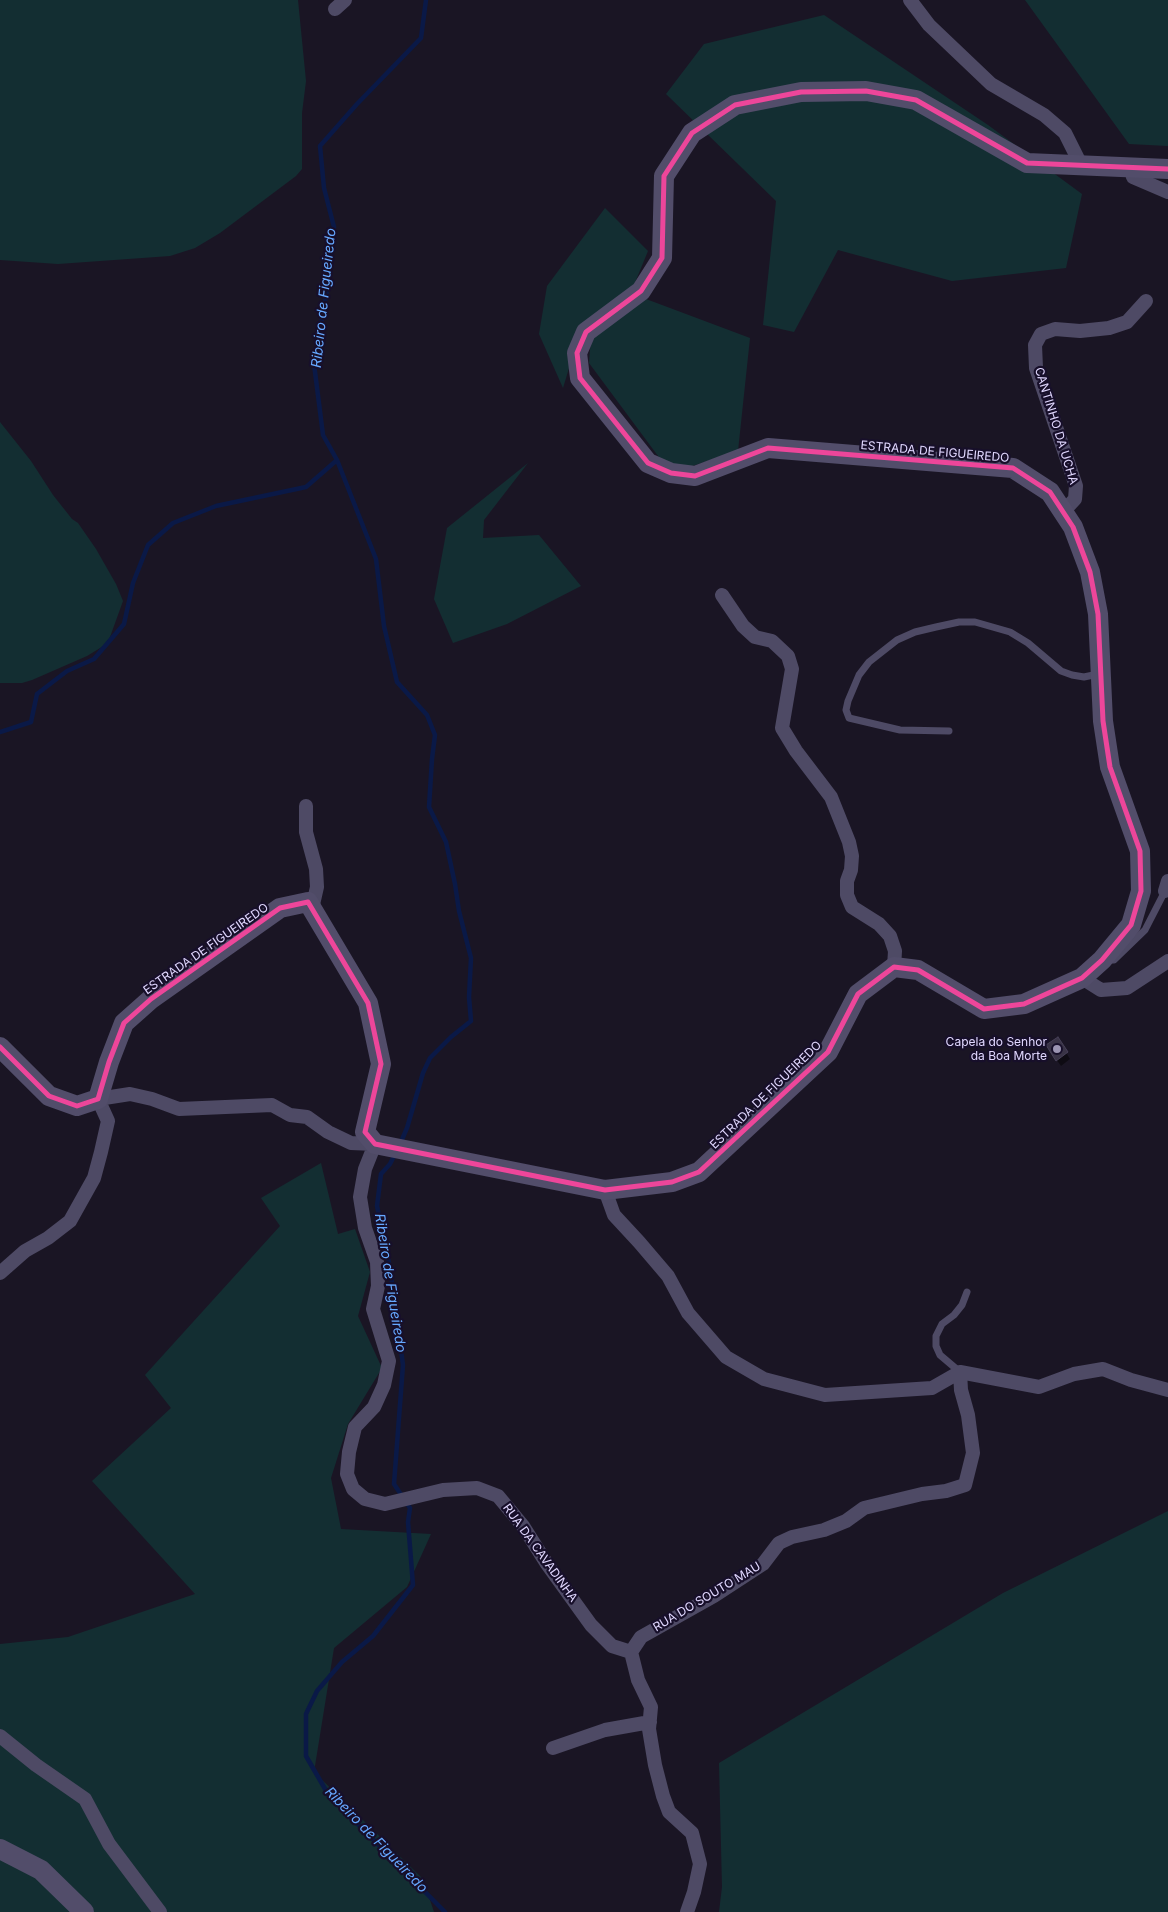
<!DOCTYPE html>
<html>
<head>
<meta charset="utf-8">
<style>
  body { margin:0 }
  canvas { display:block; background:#1a1524 }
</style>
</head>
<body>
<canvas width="1168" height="1912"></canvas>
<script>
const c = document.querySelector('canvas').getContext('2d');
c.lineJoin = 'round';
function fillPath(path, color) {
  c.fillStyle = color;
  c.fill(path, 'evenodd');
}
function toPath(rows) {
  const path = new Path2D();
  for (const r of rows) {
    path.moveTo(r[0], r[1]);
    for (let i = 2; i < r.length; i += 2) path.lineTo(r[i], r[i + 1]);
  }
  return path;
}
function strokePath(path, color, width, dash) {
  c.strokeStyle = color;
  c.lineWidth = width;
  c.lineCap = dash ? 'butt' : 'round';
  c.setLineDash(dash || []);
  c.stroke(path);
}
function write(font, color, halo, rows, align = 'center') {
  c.font = font + ' Inter,sans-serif';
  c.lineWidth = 4.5;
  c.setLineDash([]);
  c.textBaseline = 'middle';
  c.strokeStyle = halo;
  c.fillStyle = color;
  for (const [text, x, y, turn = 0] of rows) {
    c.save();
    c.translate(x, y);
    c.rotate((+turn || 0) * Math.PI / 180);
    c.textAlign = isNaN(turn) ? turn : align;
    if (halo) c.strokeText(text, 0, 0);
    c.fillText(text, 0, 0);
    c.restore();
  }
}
fillPath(toPath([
  [0,0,298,0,306,81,302,113,302,169,296,176,220,233,195,248,170,256,58,264,0,260],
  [1025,0,1168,0,1168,146,1129,144],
  [824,15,988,125,1082,194,1066,268,952,281,838,250,794,332,763,325,776,201,666,94,704,44],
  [605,208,648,251,634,285,582,325,563,388,539,334,547,286],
  [646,299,750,338,738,451,683,469,661,460,589,363,591,336],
  [0,422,31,461,53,495,72,519,78,523,96,549,116,584,123,601,110,637,105,645,87,656,32,680,22,683,0,683],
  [528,463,484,520,483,538,539,535,581,586,507,624,453,643,434,599,447,528],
  [321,1163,338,1234,355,1229,370,1272,358,1316,382,1368,348,1424,331,1478,341,1529,431,1534,407,1587,334,1648,314,1772,423,1879,434,1912,0,1912,0,1644,68,1637,195,1594,92,1481,171,1408,145,1375,280,1226,261,1198],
  [1168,1511,1168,1912,719,1912,722,1887,719,1763,1003,1593]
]), '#132e32');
fillPath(toPath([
  [1058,1039,1070,1059,1061,1066,1051,1052]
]), '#0007');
strokePath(toPath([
  [0,732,31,722,37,694,67,671,94,659,124,624,133,583,148,545,173,523,216,506,306,487,337,460],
  [400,1144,407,1128,423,1073,430,1058,451,1037,471,1021,469,997,471,958,459,911,455,884,446,842,429,807,432,759,435,735,427,715,397,682,384,626,376,559,337,460,323,435,314,364,328,284,334,227,324,188,320,146,357,104,421,38,426,0],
  [395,1154,390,1164,381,1174,377,1206,390,1268,403,1365,394,1484,410,1508,408,1522,413,1585,373,1636,342,1662,317,1691,306,1714,306,1756,328,1794,445,1912]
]), '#0a1947', 4.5);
const building = toPath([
  [1058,1037,1068,1052,1056,1061,1046,1045,1058,1037]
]);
fillPath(building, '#393346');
strokePath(building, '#474058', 1);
strokePath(toPath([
  [949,731,900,730,849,718,846,710,848,701,859,675,869,662,897,640,915,632,936,627,959,622,975,622,1010,632,1028,643,1061,671,1072,675,1084,677,1098,674],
  [1111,960,1114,960,1145,930,1165,891],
  [960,1372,940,1355,936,1346,936,1336,942,1324,954,1315,962,1305,967,1292]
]), '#4e4a65', 7);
strokePath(toPath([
  [910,0,929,25,991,84,1044,115,1065,133,1081,165],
  [335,9,345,0],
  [1130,167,1133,177,1168,192],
  [1063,512,1075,499,1076,486,1036,368,1035,345,1041,334,1055,329,1080,331,1109,328,1127,322,1146,301],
  [722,595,743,626,755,637,772,641,788,656,792,669,782,728,796,751,831,797,849,842,852,856,851,870,847,881,847,895,852,907,879,924,890,936,895,951,894,967],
  [306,806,306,832,316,869,317,887,312,909],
  [1165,891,1168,881],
  [1082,978,1101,990,1127,988,1168,961],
  [605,1190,614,1215,639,1242,668,1276,688,1313,726,1357,764,1379,825,1395,932,1388,960,1372,1039,1387,1074,1374,1103,1369,1131,1380,1168,1390],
  [0,1273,25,1251,48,1238,70,1221,94,1178,101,1152,108,1121,98,1099,130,1094,152,1099,179,1109,272,1105,290,1115,307,1117,328,1132,351,1143,375,1144,365,1169,360,1197,365,1228,377,1262,378,1286,373,1309,389,1361,384,1385,374,1407,355,1427,349,1452,347,1474,353,1489,365,1499,385,1504,443,1490,477,1488,498,1496,523,1526,547,1564,591,1625,612,1646,631,1652],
  [0,1736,36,1765,85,1799,109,1844,160,1912],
  [553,1748,605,1730,650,1722],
  [687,1912,694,1892,700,1864,692,1833,669,1812,663,1796,655,1765,649,1729,651,1707,638,1680,631,1652,641,1637,714,1596,763,1564,779,1543,792,1537,824,1530,846,1521,864,1508,922,1494,946,1491,965,1485,973,1453,968,1415,961,1390,960,1372]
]), '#4e4a65', 14);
strokePath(toPath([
  [0,1047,49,1096,77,1106,98,1099,109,1062,124,1023,151,999,280,908,308,902,368,1003,381,1064,365,1132,375,1144,605,1190,672,1182,699,1172,828,1052,858,994,894,967,918,970,984,1009,1024,1004,1082,978,1102,960,1131,925,1141,891,1140,851,1110,767,1103,721,1098,614,1090,572,1073,527,1050,492,1013,468,768,448,695,476,671,473,648,463,580,378,577,353,586,332,641,291,662,258,664,176,692,133,735,105,801,92,866,91,916,100,1027,163,1168,169],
  [0,1849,41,1870,84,1912]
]), '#524d6a', 20);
strokePath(toPath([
  [0,1047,49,1096,77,1106,98,1099,109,1062,124,1023,151,999,280,908,308,902,368,1003,381,1064,365,1132,375,1144,605,1190,672,1182,699,1172,828,1052,858,994,894,967,918,970,984,1009,1024,1004,1082,978,1102,960,1131,925,1141,891,1140,851,1110,767,1103,721,1098,614,1090,572,1073,527,1050,492,1013,468,768,448,695,476,671,473,648,463,580,378,577,353,586,332,641,291,662,258,664,176,692,133,735,105,801,92,866,91,916,100,1027,163,1168,169]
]), '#ed469a', 5);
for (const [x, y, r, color] of [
  [1057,1049,5,"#9b94b2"]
]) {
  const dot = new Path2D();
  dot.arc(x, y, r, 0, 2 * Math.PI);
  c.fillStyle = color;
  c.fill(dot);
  strokePath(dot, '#170f2a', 2);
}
write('12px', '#e1d8ff', '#170f2a', [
  ["CANTINHO DA UCHA",1056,426,73],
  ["ESTRADA DE FIGUEIREDO",935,452,5],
  ["ESTRADA DE FIGUEIREDO",206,949,-35],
  ["ESTRADA DE FIGUEIREDO",766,1095,-44],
  ["RUA DA CAVADINHA",540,1553,54],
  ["RUA DO SOUTO MAU",707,1597,-31]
]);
write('12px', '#e1d8ff', '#170f2a', [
  ["Capela do Senhor",1047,1042],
  ["da Boa Morte",1047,1056]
], 'right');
write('italic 14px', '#66a8ff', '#170f2a', [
  ["Ribeiro de Figueiredo",324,298,-84],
  ["Ribeiro de Figueiredo",390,1283,81],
  ["Ribeiro de Figueiredo",376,1840,46]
]);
</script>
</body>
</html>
